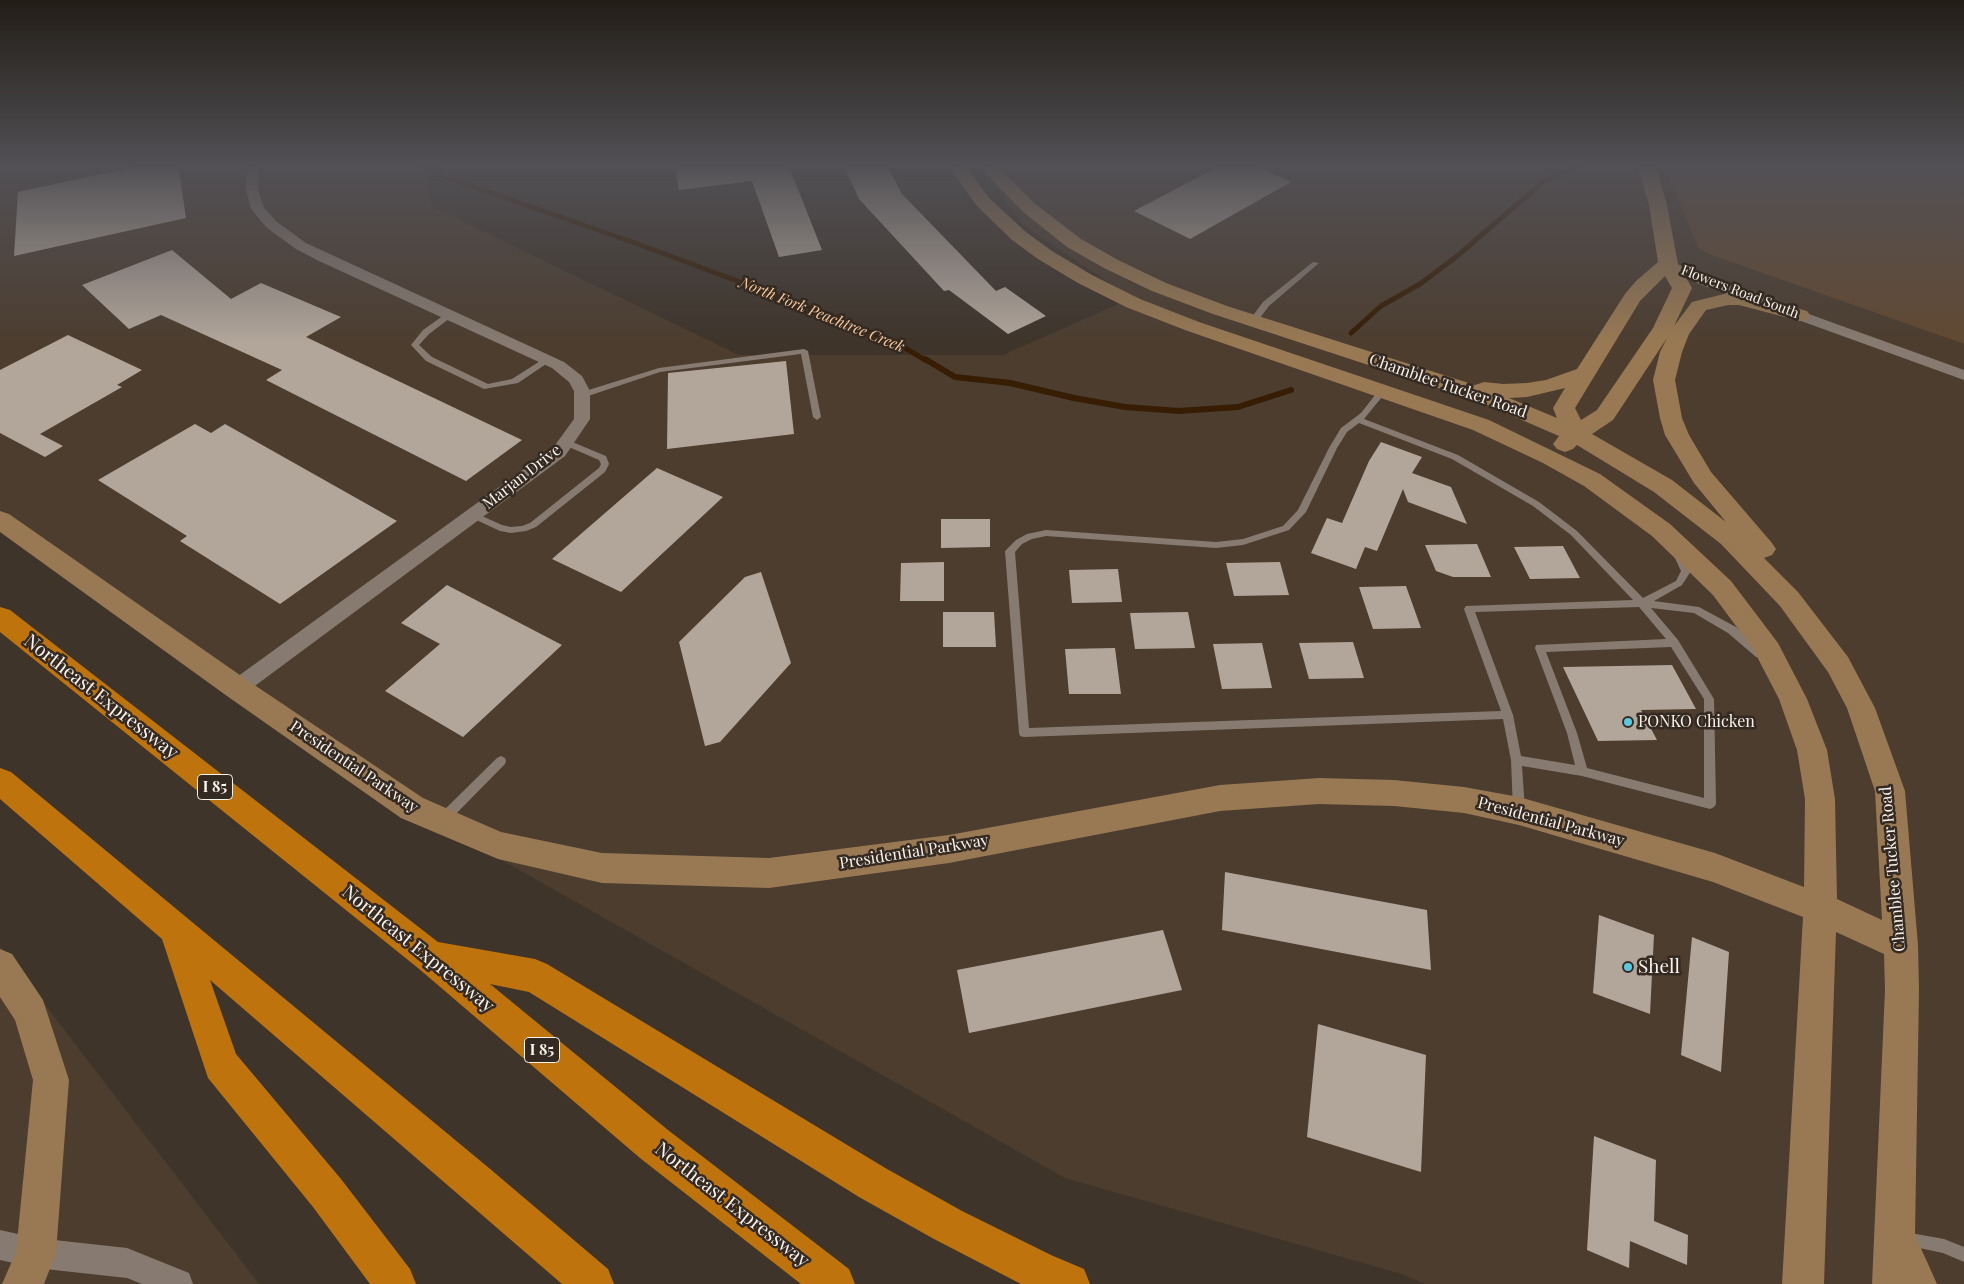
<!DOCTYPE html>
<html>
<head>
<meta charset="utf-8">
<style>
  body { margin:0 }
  canvas { display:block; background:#3e342a }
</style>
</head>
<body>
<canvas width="1964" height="1284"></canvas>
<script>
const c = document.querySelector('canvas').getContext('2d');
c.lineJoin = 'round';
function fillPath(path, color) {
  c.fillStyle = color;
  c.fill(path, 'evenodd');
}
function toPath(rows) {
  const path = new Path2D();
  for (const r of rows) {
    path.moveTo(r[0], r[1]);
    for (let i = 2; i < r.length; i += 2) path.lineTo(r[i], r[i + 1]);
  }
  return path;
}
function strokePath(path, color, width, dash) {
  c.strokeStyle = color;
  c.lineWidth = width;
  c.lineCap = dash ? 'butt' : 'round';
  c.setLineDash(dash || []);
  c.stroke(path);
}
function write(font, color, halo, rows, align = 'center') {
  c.font = font + ' "Playfair Display",serif';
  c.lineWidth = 5;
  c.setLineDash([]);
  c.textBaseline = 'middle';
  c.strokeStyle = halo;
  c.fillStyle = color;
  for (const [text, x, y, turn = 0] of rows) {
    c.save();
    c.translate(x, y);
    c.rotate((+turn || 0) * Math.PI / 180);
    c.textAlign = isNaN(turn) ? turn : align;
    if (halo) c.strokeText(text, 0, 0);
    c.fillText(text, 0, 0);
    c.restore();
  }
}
fillPath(toPath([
  [0,164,421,164,432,207,739,355,1003,355,1132,298,1023,225,978,164,1664,164,1698,248,1711,255,1964,344,1964,1284,1425,1284,1402,1274,1065,1178,498,858,0,519],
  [0,946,190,1194,259,1284,0,1284]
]), '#4c3d2f');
fillPath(toPath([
  [1664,164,1964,164,1964,344,1711,255,1698,248]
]), '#624932');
strokePath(toPath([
  [421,164,451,179,638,244,834,317,898,344,927,361],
  [1351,333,1381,306,1420,284,1456,257,1543,182,1581,164]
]), '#361d03', 5);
strokePath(toPath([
  [925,359,955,377,1010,383,1074,398,1125,407,1179,411,1238,407,1291,390]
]), '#361d03', 6);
fillPath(toPath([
  [148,164,178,164,186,218,14,256,18,192],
  [675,164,788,164,822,250,779,257,752,181,679,190],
  [843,164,886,164,902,194,996,291,1005,287,1046,316,1008,334,949,290,944,291,859,199],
  [1223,164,1250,164,1291,182,1190,239,1134,211],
  [172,250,231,299,261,283,341,317,306,337,522,440,466,481,266,380,282,370,161,315,129,329,82,285],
  [68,335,142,370,117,385,122,387,40,434,63,446,45,457,0,433,0,370],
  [786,361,794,434,667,449,668,373],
  [195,424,211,433,225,424,397,521,280,604,180,541,187,536,98,480],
  [1381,442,1422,457,1412,473,1451,487,1467,524,1408,502,1403,489,1377,551,1365,547,1356,569,1311,553,1327,518,1342,523,1369,461],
  [657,468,723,497,621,592,552,559],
  [941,519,990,519,990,547,941,548],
  [1477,544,1491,577,1453,577,1436,571,1425,545],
  [1563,546,1580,578,1530,579,1514,547],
  [944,562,944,601,900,601,901,563],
  [1280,562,1289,595,1234,596,1226,563],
  [1118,569,1122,602,1072,603,1069,570],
  [761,572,791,663,720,742,705,746,679,642,745,577],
  [447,585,562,645,463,737,385,691,440,644,401,623],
  [1406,586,1421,628,1373,629,1359,587],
  [943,612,994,612,996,647,943,647],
  [1188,612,1195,648,1135,649,1130,613],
  [1353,642,1364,678,1309,679,1299,643],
  [1262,643,1272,688,1222,689,1213,644],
  [1115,648,1121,694,1069,694,1065,649],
  [1672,665,1696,709,1641,710,1657,740,1598,741,1563,667],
  [1225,872,1427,910,1431,970,1222,930],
  [1599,915,1654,935,1650,1014,1593,993],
  [1163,930,1182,990,969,1033,957,970],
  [1692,937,1729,952,1721,1072,1681,1055],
  [1318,1024,1426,1055,1421,1172,1307,1137],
  [1594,1136,1656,1160,1654,1221,1688,1235,1687,1265,1630,1241,1629,1268,1587,1250]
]), '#b2a69b');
fillPath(toPath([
  [1313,262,1319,263,1269,306,1256,323,1250,323,1249,321,1263,302,1313,262],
  [447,313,450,313,454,315,429,334,419,345,432,357,488,384,512,379,545,358,551,358,552,360,518,383,484,389,426,361,411,345,423,330,447,313],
  [804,349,808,351,821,417,817,420,813,417,801,354,660,372,585,397,579,397,578,395,579,393,659,368,804,349],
  [1379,390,1382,390,1386,392,1364,419,1458,455,1539,502,1577,531,1643,598,1676,581,1681,571,1673,554,1678,551,1681,552,1691,571,1682,585,1654,601,1699,607,1736,627,1764,651,1765,654,1764,657,1756,657,1728,633,1694,613,1651,608,1678,640,1714,699,1716,804,1714,807,1710,809,1582,776,1522,766,1525,810,1523,813,1519,815,1515,813,1513,810,1511,760,1503,719,1024,737,1020,736,1019,733,1005,551,1016,540,1027,534,1046,530,1216,542,1243,539,1283,526,1298,510,1329,448,1341,428,1361,413,1379,390],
  [1359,423,1452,459,1533,506,1571,535,1633,600,1466,606,1464,609,1501,711,1029,728,1015,552,1022,544,1032,539,1046,536,1216,548,1243,545,1289,530,1306,512,1337,448,1347,432,1359,423],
  [1639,607,1666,639,1536,645,1535,648,1567,733,1575,765,1521,756,1513,715,1475,612,1639,607],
  [1671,647,1704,699,1704,798,1587,768,1577,733,1546,652,1671,647],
  [565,439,606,456,609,464,605,472,536,527,526,531,511,533,500,531,470,517,468,515,473,512,502,525,511,527,522,526,530,523,599,468,601,464,599,460,562,444,561,442,565,439],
  [501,756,505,758,506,761,505,764,446,824,442,825,438,824,436,820,438,816,497,758,501,756],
  [1905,1232,1944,1239,1964,1247,1964,1262,1943,1253,1900,1244,1898,1239,1900,1234,1905,1232]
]), '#877b71');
fillPath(toPath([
  [248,164,260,164,258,190,264,208,277,222,306,243,564,362,582,376,590,391,590,419,565,456,244,694,237,696,230,694,227,688,230,682,553,448,574,419,574,391,569,382,552,368,319,261,296,249,267,228,251,209,246,190,248,164],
  [1668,260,1709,278,1964,370,1964,380,1699,284,1663,267,1661,264,1663,261,1668,260],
  [0,1230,36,1238,127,1248,189,1273,193,1284,142,1284,127,1278,36,1268,0,1260,0,1230]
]), '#877b71');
fillPath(toPath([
  [947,164,964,164,989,198,1026,232,1052,251,1092,275,1140,299,1199,322,1489,420,1600,474,1670,524,1731,581,1778,643,1807,699,1827,750,1835,799,1837,899,1882,920,1875,791,1847,708,1828,672,1780,606,1721,544,1654,492,1577,445,1573,449,1565,452,1557,449,1553,444,1559,436,1478,401,1213,314,1152,291,1104,268,1067,247,1022,211,977,164,995,164,1034,203,1081,239,1118,260,1166,283,1227,306,1475,385,1484,382,1503,384,1527,383,1546,380,1577,369,1625,294,1636,281,1658,262,1649,205,1637,164,1655,164,1667,205,1678,264,1692,288,1674,326,1692,302,1728,293,1740,293,1807,311,1810,315,1807,319,1800,321,1739,305,1728,305,1706,310,1689,334,1682,352,1675,380,1682,418,1689,435,1711,472,1772,543,1776,549,1772,555,1764,558,1798,592,1848,657,1875,708,1905,791,1918,945,1919,990,1915,1235,1937,1284,1872,1284,1885,990,1884,954,1836,932,1824,1284,1782,1284,1803,917,1713,882,1519,825,1464,813,1394,806,1319,804,1220,811,949,863,769,888,602,883,498,859,401,818,227,696,0,532,0,511,9,514,247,680,423,798,501,832,602,853,769,858,949,835,1220,785,1319,778,1394,780,1464,787,1519,797,1715,853,1804,887,1805,799,1797,750,1779,699,1753,649,1713,595,1652,536,1584,486,1543,463,1473,430,1185,330,1126,307,1078,283,1038,259,1012,240,977,206,947,164],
  [1665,276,1672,288,1653,328,1597,410,1581,420,1575,408,1640,301,1665,276],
  [1667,338,1660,352,1653,380,1660,418,1665,435,1694,483,1726,522,1672,480,1592,434,1613,420,1667,338],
  [1565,388,1553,408,1557,418,1509,398,1527,397,1565,388],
  [0,949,12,954,43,1000,69,1080,56,1253,44,1284,2,1284,16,1252,33,1080,15,1020,0,997,0,949]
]), '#987953');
fillPath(toPath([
  [0,607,10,610,438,942,535,959,547,964,887,1169,962,1211,1051,1255,1084,1269,1090,1284,1021,1284,934,1239,859,1197,529,992,490,984,668,1130,849,1269,855,1284,801,1284,640,1158,418,968,0,632,0,607],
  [0,768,11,772,489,1168,608,1269,614,1284,562,1284,210,980,236,1054,341,1179,410,1269,416,1284,370,1284,313,1207,208,1078,162,939,0,799,0,768]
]), '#bf730c');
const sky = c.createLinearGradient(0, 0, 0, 344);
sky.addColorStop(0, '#221d17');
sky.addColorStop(0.48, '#525055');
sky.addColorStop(1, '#52505500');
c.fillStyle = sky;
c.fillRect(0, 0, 1964, 344);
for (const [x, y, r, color] of [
  [1628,722,5,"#57c9e2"],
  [1628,967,5,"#57c9e2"]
]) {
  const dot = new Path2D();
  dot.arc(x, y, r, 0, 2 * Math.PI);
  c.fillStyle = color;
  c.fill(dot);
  strokePath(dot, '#342a21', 2);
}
write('14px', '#f9f3ed', '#342a21', [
  ["Flowers Road South",1740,292,21]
]);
write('italic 15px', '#f8c99d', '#342a21', [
  ["North Fork Peachtree Creek",822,315,22]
]);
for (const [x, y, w] of [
  [215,787,35],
  [542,1050,35]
]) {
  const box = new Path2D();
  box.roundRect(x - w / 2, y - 12.5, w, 25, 4);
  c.fillStyle = '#342a21';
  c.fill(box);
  strokePath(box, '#f9f3ed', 1);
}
write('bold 15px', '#f9f3ed', null, [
  ["I 85",215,787],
  ["I 85",542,1050]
]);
write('16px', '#f9f3ed', '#342a21', [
  ["Chamblee Tucker Road",1448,386,19],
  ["Marjan Drive",522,477,-38],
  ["Presidential Parkway",354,767,34],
  ["Presidential Parkway",1551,822,15],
  ["Presidential Parkway",914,852,-9],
  ["Chamblee Tucker Road",1893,869,-95]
]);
write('16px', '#f9f3ed', '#342a21', [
  ["PONKO Chicken",1638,722]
], 'left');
write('19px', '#f9f3ed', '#342a21', [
  ["Northeast Expressway",101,697,38],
  ["Northeast Expressway",418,949,39],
  ["Northeast Expressway",732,1205,38]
]);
write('19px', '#f9f3ed', '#342a21', [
  ["Shell",1638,967]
], 'left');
</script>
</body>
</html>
